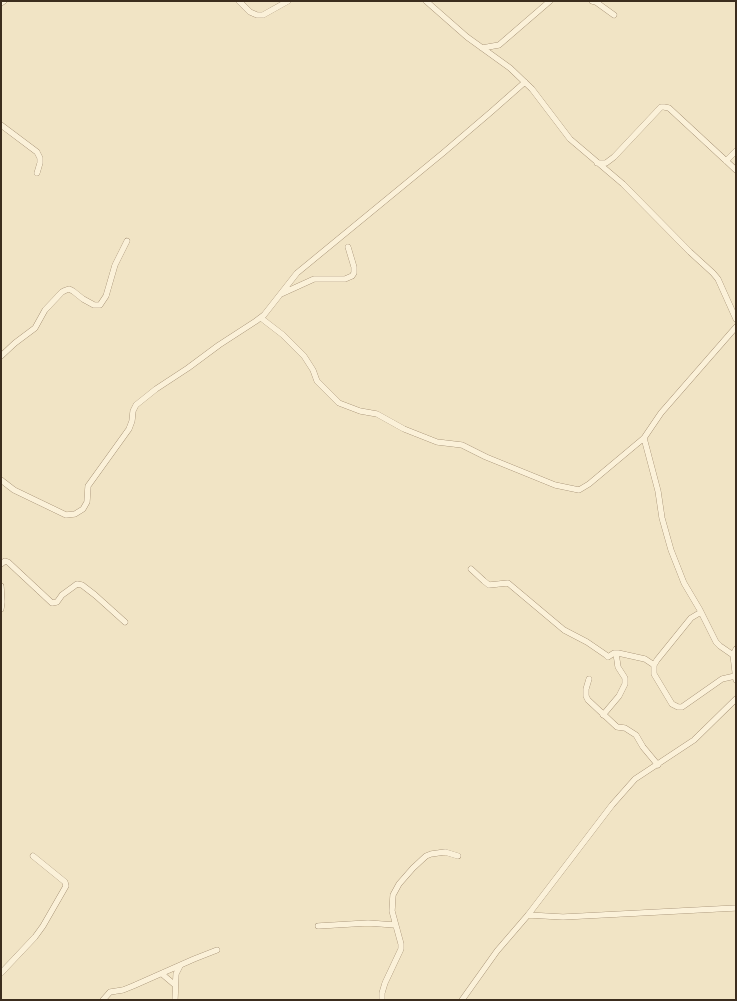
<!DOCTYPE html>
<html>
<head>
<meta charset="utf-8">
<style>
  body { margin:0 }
  #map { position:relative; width:737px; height:1001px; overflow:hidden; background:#f1e4c5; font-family:"Roboto Serif",serif }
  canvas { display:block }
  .frame { position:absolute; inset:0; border:2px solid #3c2d1e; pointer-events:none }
</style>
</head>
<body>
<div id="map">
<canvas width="737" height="1001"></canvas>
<div class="frame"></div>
</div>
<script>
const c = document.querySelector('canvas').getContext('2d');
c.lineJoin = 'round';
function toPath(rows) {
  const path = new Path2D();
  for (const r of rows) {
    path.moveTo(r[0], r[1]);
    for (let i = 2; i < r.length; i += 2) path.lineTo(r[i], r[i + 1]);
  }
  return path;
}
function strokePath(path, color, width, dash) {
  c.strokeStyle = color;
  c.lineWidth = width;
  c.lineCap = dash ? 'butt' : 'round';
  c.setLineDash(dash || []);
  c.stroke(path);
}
const street = toPath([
  [239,1,250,12,257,15,263,15,288,1],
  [426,1,467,37,510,68,532,89,570,139,623,184,690,252,713,273,718,279,736,319],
  [592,1,596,2,614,15],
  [1,3,4,1],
  [482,48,499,45,550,1],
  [1,125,37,152,40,158,40,163,37,173],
  [726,161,736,151],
  [597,163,606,163,614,157,661,107,664,107,669,108,736,170],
  [281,294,314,279,345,279,352,276,354,273,354,267,348,247],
  [261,318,283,335,304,356,313,370,317,381,339,403,360,411,377,414,404,429,437,442,462,445,486,457,555,485,579,490,589,484,644,438,661,413,736,327],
  [1,356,15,343,35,328,45,310,62,292,66,290,69,289,73,291,83,299,94,305,100,305,106,296,115,265,127,241],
  [644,438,658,491,662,518,671,550,684,583,700,610,716,642,720,646,733,655],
  [1,480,14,490,66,515,75,514,83,509,87,502,88,486,129,429,132,421,133,411,136,405,156,389,188,368,219,345,256,321,264,315,297,273,443,153,491,112,525,82],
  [1,564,5,561,8,562,52,603,57,602,62,595,73,587,77,584,82,585,95,595,125,622],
  [471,569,484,581,489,585,508,583,564,630,587,642,606,655,608,657,614,653,618,653,645,659,654,665],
  [1,586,2,602,1,609],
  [701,612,691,618,657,660,654,665,654,674,672,704,678,707,682,707,722,679,735,676],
  [736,649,733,655,736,680],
  [589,679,586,689,586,696,588,700,617,727,625,728,636,735,643,747,658,765],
  [603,715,619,696,625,684,625,678,618,667,616,653],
  [528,915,563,917,736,908],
  [318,926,368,923,395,925],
  [1,973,35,937,43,926,66,886,65,882,33,856],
  [162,974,175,985],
  [103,1000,110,992,123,990,133,986,194,959,217,950],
  [175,1000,176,974,180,966],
  [382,1000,382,993,385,983,401,949,401,944,392,911,393,895,399,884,413,868,426,856,431,854,445,852,458,856],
  [462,1000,497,951,528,915,612,805,635,779,694,740,736,699]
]);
strokePath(street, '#8d765a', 6);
strokePath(street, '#fbf1d9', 5.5);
</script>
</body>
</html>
